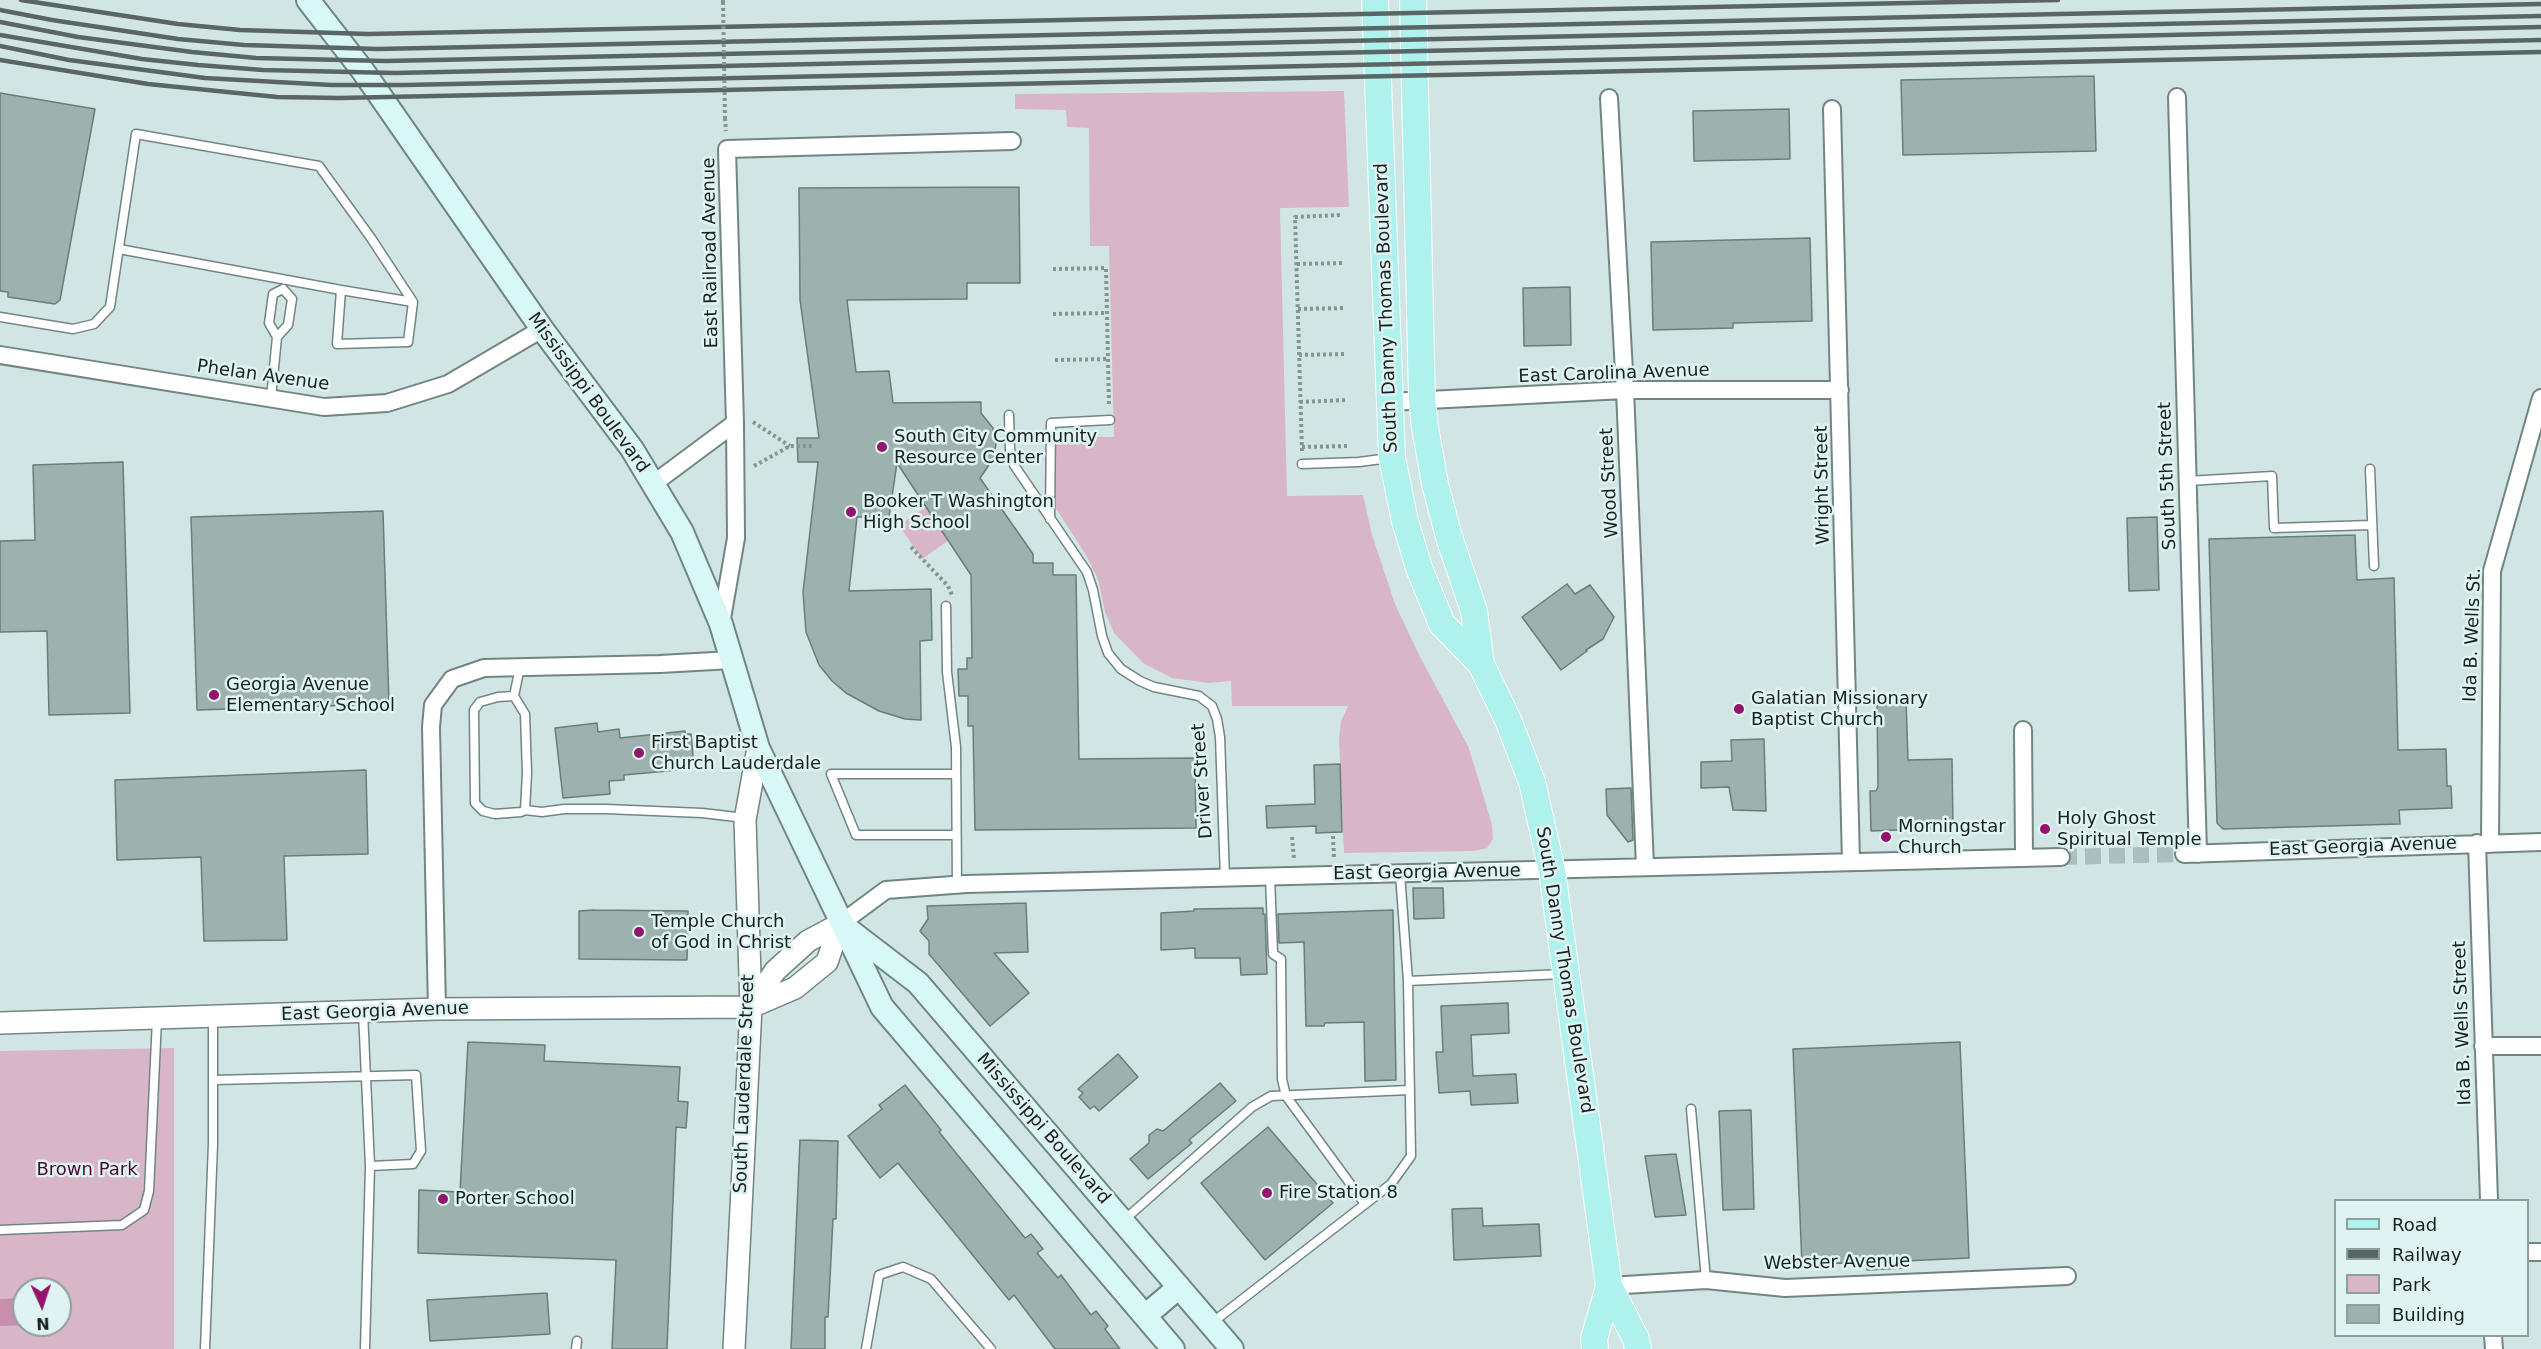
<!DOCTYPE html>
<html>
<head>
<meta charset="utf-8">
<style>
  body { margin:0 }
  #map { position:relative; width:2541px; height:1349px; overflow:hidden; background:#d1e6e4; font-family:"DejaVu Sans",sans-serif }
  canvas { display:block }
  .legend { position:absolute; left:2334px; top:1199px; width:195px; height:138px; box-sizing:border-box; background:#def3f2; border:2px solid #8f9f9e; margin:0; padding:8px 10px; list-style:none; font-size:18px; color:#192020 }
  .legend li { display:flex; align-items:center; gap:12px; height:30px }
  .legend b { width:30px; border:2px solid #8f9f9e }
  .north { position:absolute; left:12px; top:1277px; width:60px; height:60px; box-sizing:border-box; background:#def3f2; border:2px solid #8f9f9e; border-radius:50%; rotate:177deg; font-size:16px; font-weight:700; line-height:24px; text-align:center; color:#192020 }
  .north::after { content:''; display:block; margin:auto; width:21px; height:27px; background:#94146d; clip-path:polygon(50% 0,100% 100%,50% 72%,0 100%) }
</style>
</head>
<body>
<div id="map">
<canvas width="2541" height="1349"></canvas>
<ul class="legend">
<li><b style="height:8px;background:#aff1ed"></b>Road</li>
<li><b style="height:8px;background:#5a6665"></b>Railway</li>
<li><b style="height:16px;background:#d9b5c8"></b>Park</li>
<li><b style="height:16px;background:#9db1af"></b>Building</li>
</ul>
<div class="north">N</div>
</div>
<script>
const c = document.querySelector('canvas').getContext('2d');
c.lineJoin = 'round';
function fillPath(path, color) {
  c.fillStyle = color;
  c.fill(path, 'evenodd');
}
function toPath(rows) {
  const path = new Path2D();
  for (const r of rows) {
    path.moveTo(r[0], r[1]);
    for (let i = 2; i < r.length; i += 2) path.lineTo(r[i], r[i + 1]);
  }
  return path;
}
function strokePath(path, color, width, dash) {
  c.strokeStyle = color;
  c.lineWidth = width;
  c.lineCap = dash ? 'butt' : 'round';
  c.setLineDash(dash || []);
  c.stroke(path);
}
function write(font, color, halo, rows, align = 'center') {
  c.font = font + ' "DejaVu Sans",sans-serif';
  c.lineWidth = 5;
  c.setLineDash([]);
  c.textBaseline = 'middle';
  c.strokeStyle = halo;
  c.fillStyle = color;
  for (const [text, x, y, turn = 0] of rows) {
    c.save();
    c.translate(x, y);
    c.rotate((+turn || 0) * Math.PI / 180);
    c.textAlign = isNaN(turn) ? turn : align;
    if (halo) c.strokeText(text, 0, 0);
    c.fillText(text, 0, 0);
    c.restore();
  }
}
fillPath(toPath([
  [1344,91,1349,207,1280,208,1287,496,1363,495,1372,535,1395,604,1420,657,1468,746,1479,781,1492,825,1493,839,1487,848,1474,851,1344,853,1339,739,1341,721,1348,706,1232,706,1231,681,1209,683,1172,678,1143,663,1114,633,1105,612,1098,579,1086,555,1055,507,1053,436,1114,437,1109,246,1090,246,1089,128,1067,127,1066,110,1015,109,1015,94],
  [926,507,949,540,922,559,899,525],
  [174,1048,174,1349,0,1349,0,1051],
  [24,1289,60,1289,60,1325,24,1325]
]), '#d9b5c8');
fillPath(toPath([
  [24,1298,24,1325,37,1325,0,1326,0,1299]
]), '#c58fad');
const building = toPath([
  [2094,76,2096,151,1903,155,1901,80,2094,76],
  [0,93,95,109,60,300,55,304,8,297,8,292,0,291,0,93],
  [1789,109,1790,159,1694,161,1693,111,1789,109],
  [1019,187,1020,283,967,283,967,299,847,300,856,372,889,371,893,403,981,402,981,413,993,428,996,444,993,459,980,478,1033,554,1033,563,1053,563,1053,575,1076,575,1079,759,1195,758,1196,828,975,830,973,726,968,726,968,696,959,696,958,669,967,669,967,658,972,658,971,575,897,463,889,517,857,517,849,591,931,589,932,640,920,641,921,720,905,719,879,711,846,693,832,681,819,665,806,632,803,592,818,462,798,462,797,438,819,438,800,300,799,188,1019,187],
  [1810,238,1812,321,1733,323,1733,328,1653,330,1651,242,1810,238],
  [1570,287,1571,345,1524,346,1523,288,1570,287],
  [123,462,130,713,49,715,47,631,0,632,0,541,35,540,33,465,123,462],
  [383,511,389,704,197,710,191,517,383,511],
  [2157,517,2159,590,2129,591,2127,518,2157,517],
  [2355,535,2357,580,2394,578,2398,750,2446,749,2447,786,2451,786,2452,808,2399,810,2400,824,2223,829,2217,823,2209,539,2355,535],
  [1567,584,1575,594,1590,585,1614,617,1603,639,1586,650,1587,651,1561,670,1522,617,1567,584],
  [1906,699,1908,760,1952,759,1953,828,1871,831,1870,791,1876,791,1878,787,1877,700,1906,699],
  [597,723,598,732,619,729,620,738,685,731,685,734,691,734,694,766,689,766,689,769,624,775,624,780,609,781,610,794,563,798,555,728,597,723],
  [1764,739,1766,811,1733,810,1729,787,1701,788,1701,762,1732,761,1731,740,1764,739],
  [1340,764,1342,832,1316,833,1316,826,1267,828,1266,806,1315,804,1314,765,1340,764],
  [366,770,368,854,284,856,287,940,204,941,201,857,117,860,115,780,366,770],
  [1631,788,1633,840,1628,842,1607,815,1606,789,1631,788],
  [1413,888,1443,888,1444,918,1414,919,1413,888],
  [1026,903,1028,952,994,953,1029,993,990,1026,929,954,929,941,920,931,928,919,927,906,1026,903],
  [1263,908,1263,914,1265,914,1267,974,1241,975,1240,958,1195,958,1195,948,1161,950,1161,913,1194,911,1194,909,1263,908],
  [594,910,688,911,687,960,579,959,579,911,594,910],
  [1393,910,1396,1080,1365,1081,1364,1022,1325,1023,1324,1026,1306,1026,1304,942,1279,943,1278,914,1393,910],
  [1508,1003,1509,1033,1471,1035,1473,1076,1516,1074,1518,1103,1471,1105,1470,1091,1439,1093,1436,1052,1443,1052,1441,1006,1508,1003],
  [468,1042,545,1045,544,1061,680,1067,678,1101,688,1102,686,1128,676,1127,667,1349,612,1349,616,1260,418,1253,419,1190,460,1192,468,1042],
  [1960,1042,1969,1258,1904,1261,1905,1268,1867,1270,1866,1262,1802,1265,1793,1049,1960,1042],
  [1118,1054,1138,1077,1099,1111,1094,1106,1090,1109,1079,1097,1083,1093,1078,1089,1118,1054],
  [1220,1083,1236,1101,1189,1140,1192,1143,1148,1179,1130,1159,1149,1143,1149,1135,1157,1129,1163,1131,1220,1083],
  [905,1085,941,1130,939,1132,1025,1238,1031,1234,1043,1249,1037,1253,1058,1278,1061,1275,1091,1315,1096,1311,1108,1326,1105,1329,1120,1349,1055,1349,1014,1295,1009,1300,898,1163,880,1178,848,1136,882,1109,879,1105,905,1085],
  [1751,1110,1754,1209,1723,1210,1719,1111,1751,1110],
  [1268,1127,1333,1203,1265,1260,1201,1183,1268,1127],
  [800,1140,838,1141,836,1219,833,1219,828,1317,825,1317,825,1349,791,1349,800,1140],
  [1676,1154,1686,1215,1655,1217,1645,1156,1676,1154],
  [1482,1208,1483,1226,1539,1224,1541,1256,1454,1260,1452,1209,1482,1208],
  [547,1293,550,1334,430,1341,427,1300,547,1293]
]);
fillPath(building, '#9db1af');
strokePath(building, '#697d7b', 1.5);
strokePath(toPath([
  [2061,857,2184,854]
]), '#acbebd', 16, [16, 8]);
const service = toPath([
  [119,249,341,290],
  [0,317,73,329,94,324,110,307,136,134,319,166,371,238,413,302,408,342,337,344,341,290,413,302],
  [277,337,288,325,292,299,283,289],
  [271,398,277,337,269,323,273,294,283,289],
  [1009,415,1010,450,1014,465,1087,572,1093,590,1102,636,1108,653,1121,669,1140,681,1154,687,1199,696,1212,706,1217,719,1220,737,1225,878],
  [1302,464,1359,462,1389,458],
  [2370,469,2374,566],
  [2188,481,2272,476,2274,528,2372,525],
  [1050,519,1051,423,1110,420],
  [946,606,947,672,956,747,957,885],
  [514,696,498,697,480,702,474,710,475,803,483,811,495,814,521,812,525,810,527,773,525,714,514,696,520,667],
  [956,774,831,774,856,835,956,835],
  [525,810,542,812,564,809,606,809,702,813,745,818],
  [1270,877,1273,954,1281,959,1282,1079,1286,1096,1365,1204],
  [1408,981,1563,974],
  [363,1012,370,1166,365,1349],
  [214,1080,416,1075,421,1151,413,1164,370,1166],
  [1691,1109,1706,1280],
  [1123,1221,1252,1107,1271,1096,1410,1090],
  [0,1230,122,1225,144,1210,149,1191,157,1019],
  [1213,1322,1391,1184,1411,1156,1408,981,1400,874],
  [205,1349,213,1144,213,1017],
  [576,1349,577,1341],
  [866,1349,879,1275,903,1267,931,1279,991,1349]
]);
const minor = toPath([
  [2177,97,2198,854],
  [1609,98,1625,390,1645,866],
  [1832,109,1851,861],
  [0,355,324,407,387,403,448,384,542,329],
  [1389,402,1625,390,1840,390],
  [653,484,735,423,727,149,1012,141],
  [721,624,736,538,735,423],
  [2023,730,2024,858],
  [2477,843,2489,1200],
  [2490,844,2492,571,2541,398],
  [2184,854,2541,842],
  [840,924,886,890,966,884,2061,857],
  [437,1009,431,727,433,705,452,679,484,668,660,664,732,660],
  [2483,1046,2541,1046],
  [2528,1252,2541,1252],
  [1609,1286,1706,1280,1785,1288,2067,1276],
  [2493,1336,2494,1349]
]);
const tertiary = toPath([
  [751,1007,775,971,808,941,840,924],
  [0,1023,437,1009,751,1007,795,988,827,962,840,924],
  [734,1349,751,1007,745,820,758,748]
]);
const secondary = toPath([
  [308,0,363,71,542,329,632,449,682,532,721,624,758,748,882,1007,1173,1349],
  [845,927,918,983,1232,1349],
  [1145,1316,1179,1287]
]);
const primary = toPath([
  [1375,0,1392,458,1405,521,1419,568,1442,624,1481,664],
  [1413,0,1422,400,1425,427,1435,484,1449,537,1474,611,1481,664,1508,720,1532,782,1552,871,1609,1286,1636,1339,1638,1349],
  [1595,1349,1594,1339,1609,1286]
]);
strokePath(service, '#718583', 11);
strokePath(minor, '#718583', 20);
strokePath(tertiary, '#718583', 24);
strokePath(secondary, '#718583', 26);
strokePath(primary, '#fff', 28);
strokePath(toPath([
  [723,0,723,2],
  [725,118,726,131],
  [1297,264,1343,263],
  [1053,269,1106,268,1109,406],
  [1298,309,1344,308],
  [1053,314,1106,313],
  [1299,355,1345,354],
  [1055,360,1108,359],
  [1300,402,1347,400],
  [753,422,790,446],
  [1302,447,1347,446],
  [1302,451,1295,217,1342,215],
  [754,466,790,446,813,446],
  [911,547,948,586,952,595],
  [1333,836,1334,858],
  [1292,837,1294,859]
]), '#859593', 4, [3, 3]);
strokePath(service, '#fff', 8);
strokePath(minor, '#fff', 16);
strokePath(tertiary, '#fff', 21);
strokePath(secondary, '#d7f8f6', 22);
strokePath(primary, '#aff1ed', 26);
strokePath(toPath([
  [21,0,178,24,240,30,368,34,2058,0],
  [0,10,52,20,178,39,244,45,378,49,2541,4],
  [0,22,78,37,192,52,256,58,386,61,2541,16],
  [0,35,142,59,198,65,263,70,395,73,2541,27],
  [0,46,69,60,205,78,331,85,405,85,2541,40],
  [0,60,148,84,277,97,339,98,2541,52]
]), '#5a6665', 4.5);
strokePath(toPath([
  [723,2,725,118]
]), '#859593', 4, [3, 3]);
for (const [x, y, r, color] of [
  [882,447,6,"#94146d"],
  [851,512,6,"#94146d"],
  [214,695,6,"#94146d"],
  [1739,709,6,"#94146d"],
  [639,753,6,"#94146d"],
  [2045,829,6,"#94146d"],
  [1886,837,6,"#94146d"],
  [639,932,6,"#94146d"],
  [1267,1193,6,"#94146d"],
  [443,1199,6,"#94146d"]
]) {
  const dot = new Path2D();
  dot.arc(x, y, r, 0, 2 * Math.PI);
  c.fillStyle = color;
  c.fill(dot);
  strokePath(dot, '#def3f2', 2);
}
write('18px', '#192020', '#def3f2', [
  ["East Railroad Avenue",711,253,-91],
  ["South Danny Thomas Boulevard",1387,308,-92],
  ["East Carolina Avenue",1614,374,-2],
  ["Phelan Avenue",263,376,8],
  ["Mississippi Boulevard",588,393,54],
  ["South 5th Street",2168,476,-92],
  ["Wood Street",1610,483,-93],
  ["Wright Street",1823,485,-91],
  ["Ida B. Wells St.",2473,635,-88],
  ["Driver Street",1203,781,-94],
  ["East Georgia Avenue",2363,847,-2],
  ["East Georgia Avenue",1427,873,-1],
  ["South Danny Thomas Boulevard",1564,970,81],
  ["East Georgia Avenue",375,1012,-2],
  ["Ida B. Wells Street",2463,1023,-92],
  ["South Lauderdale Street",745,1084,-88],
  ["Mississippi Boulevard",1043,1129,49],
  ["Webster Avenue",1837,1263,-1]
]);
write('18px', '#192020', '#def3f2', [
  ["South City Community",894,437],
  ["Resource Center",894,458],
  ["Booker T Washington",863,502],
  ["High School",863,523],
  ["Georgia Avenue",226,685],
  ["Elementary School",226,706],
  ["Galatian Missionary",1751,699],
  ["Baptist Church",1751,720],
  ["First Baptist",651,743],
  ["Church Lauderdale",651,764],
  ["Holy Ghost",2057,819],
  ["Spiritual Temple",2057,840],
  ["Morningstar",1898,827],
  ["Church",1898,848],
  ["Temple Church",651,922],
  ["of God in Christ",651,943],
  ["Fire Station 8",1279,1193],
  ["Porter School",455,1199]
], 'left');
write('18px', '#4b0a36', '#def3f2', [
  ["Brown Park",87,1170]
]);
</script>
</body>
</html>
